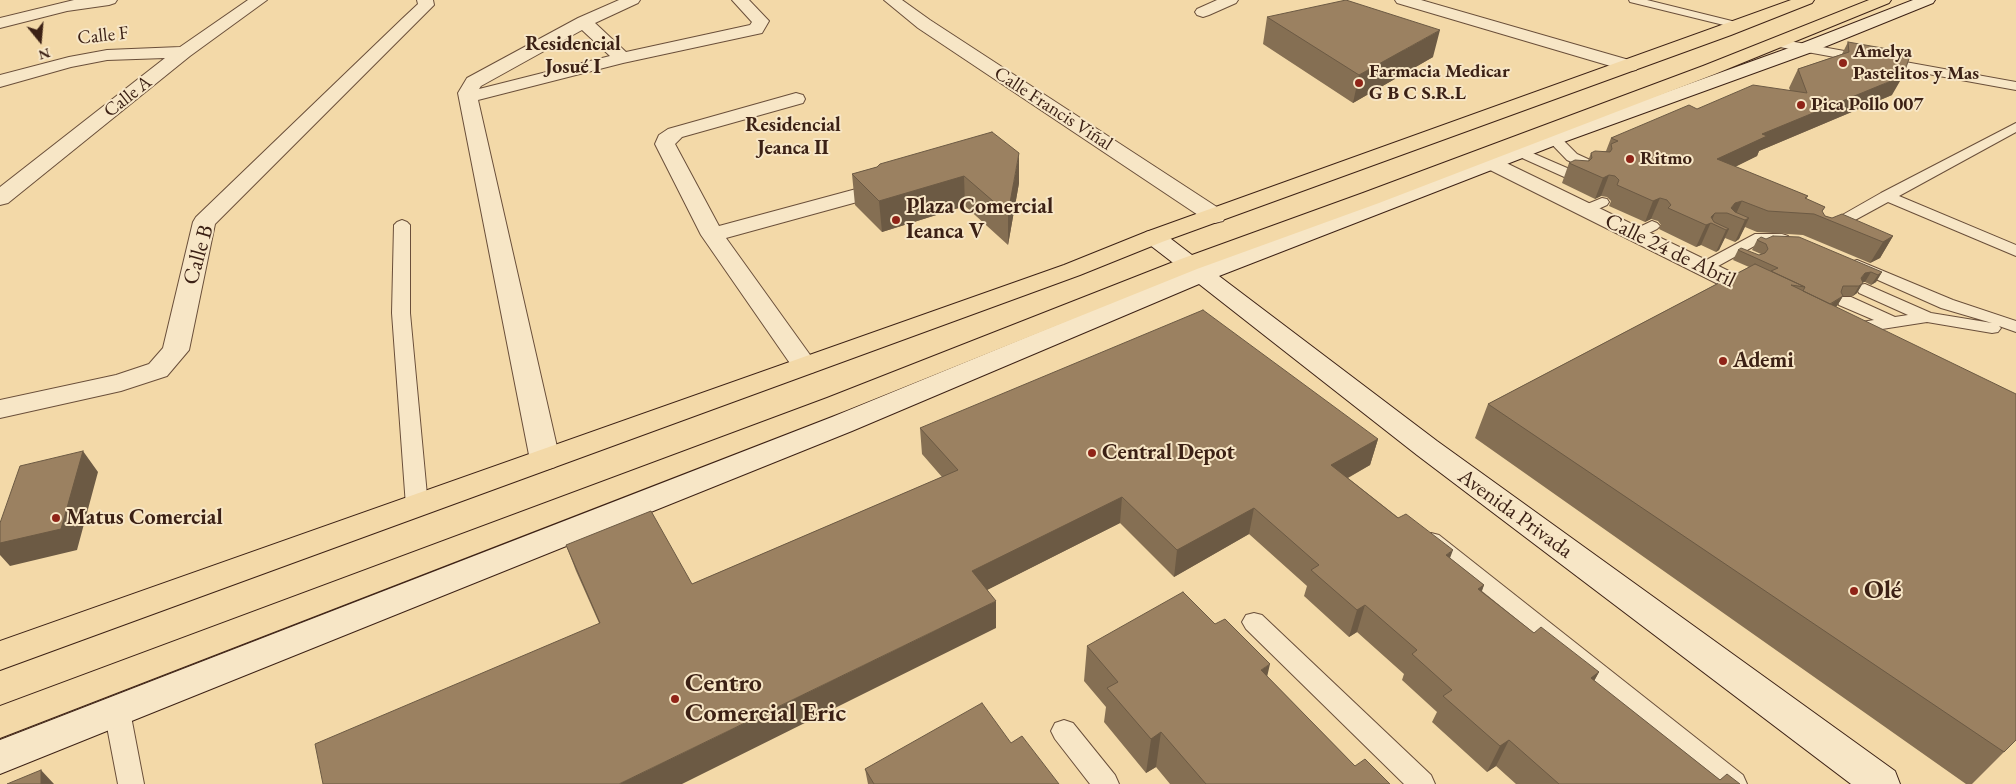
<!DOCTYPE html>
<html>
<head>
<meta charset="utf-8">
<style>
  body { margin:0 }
  #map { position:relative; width:2016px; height:784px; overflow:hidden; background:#f3d9a8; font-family:"EB Garamond",serif }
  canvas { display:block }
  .north { position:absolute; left:15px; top:15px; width:50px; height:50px; -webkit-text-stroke:4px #f7e6c6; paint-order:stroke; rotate:163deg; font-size:14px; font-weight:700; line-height:20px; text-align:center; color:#3c2115 }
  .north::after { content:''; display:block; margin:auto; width:18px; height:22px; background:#3c2115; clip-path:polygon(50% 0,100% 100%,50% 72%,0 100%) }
</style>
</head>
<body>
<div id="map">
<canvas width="2016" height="784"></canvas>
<div class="north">N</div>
</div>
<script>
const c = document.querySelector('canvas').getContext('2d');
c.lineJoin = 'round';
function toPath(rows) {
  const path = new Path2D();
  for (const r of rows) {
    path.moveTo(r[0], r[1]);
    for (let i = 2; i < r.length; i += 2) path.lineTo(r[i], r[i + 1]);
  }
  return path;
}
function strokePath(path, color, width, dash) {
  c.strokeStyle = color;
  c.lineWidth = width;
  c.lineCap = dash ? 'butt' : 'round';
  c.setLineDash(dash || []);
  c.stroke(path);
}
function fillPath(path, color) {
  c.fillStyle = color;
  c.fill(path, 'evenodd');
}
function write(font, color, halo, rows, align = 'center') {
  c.font = font + ' "EB Garamond",serif';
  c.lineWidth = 4;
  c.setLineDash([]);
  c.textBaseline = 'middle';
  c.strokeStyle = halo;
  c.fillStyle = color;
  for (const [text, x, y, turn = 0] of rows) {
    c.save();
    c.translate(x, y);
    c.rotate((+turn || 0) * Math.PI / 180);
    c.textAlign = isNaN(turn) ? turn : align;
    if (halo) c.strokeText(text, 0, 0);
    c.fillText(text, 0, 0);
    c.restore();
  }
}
const lane = toPath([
  [1629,0,1647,0,1744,24,1746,26,1740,29,1630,2,1629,0],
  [1778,39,2016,82,2016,90,1774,46,1772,43,1774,40,1778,39],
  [2016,123,2016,132,1899,196,2016,245,2016,256,1888,202,1833,232,1828,234,1823,232,1820,229,1823,226,1881,193,2016,123],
  [1546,127,1551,128,1577,154,1601,165,1603,168,1601,171,1591,171,1567,160,1539,131,1546,127],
  [1507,142,1581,174,1583,177,1581,180,1571,180,1502,149,1500,146,1507,142],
  [1602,198,1607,199,1609,202,1607,205,1585,215,1580,213,1577,210,1580,207,1602,198],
  [402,220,407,222,410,225,410,313,428,506,424,511,417,514,410,511,406,506,392,313,394,225,397,222,402,220],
  [1652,221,1657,223,1660,226,1657,229,1635,240,1629,238,1627,235,1629,232,1652,221],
  [1755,234,1782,234,1788,236,1790,239,1788,242,1782,244,1758,244,1709,271,1697,271,1695,268,1697,265,1755,234],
  [1857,260,1953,300,2016,321,2016,332,1999,326,2001,328,1998,332,1992,333,1927,322,1850,334,1844,333,1841,329,1844,325,1874,320,1839,305,1837,301,1839,297,1851,297,1895,317,1908,315,1859,293,1857,289,1859,285,1865,284,1931,313,1992,323,1941,308,1851,268,1849,265,1851,262,1857,260],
  [1431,533,1439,535,1743,775,1747,784,1714,784,1423,547,1420,541,1423,535,1431,533],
  [1254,613,1262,615,1431,775,1435,784,1404,784,1246,629,1242,622,1246,615,1254,613],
  [117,700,126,703,130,711,144,784,118,784,104,711,108,703,117,700],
  [1064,720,1073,723,1115,775,1119,784,1090,784,1055,739,1051,731,1055,723,1064,720]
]);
const street = toPath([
  [74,0,117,0,115,3,109,5,67,11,0,28,0,18,74,0],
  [248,0,267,0,190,56,8,203,0,205,0,187,165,58,107,60,71,67,0,87,0,75,69,57,107,50,180,47,248,0],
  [417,0,433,0,434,5,215,224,189,350,167,376,121,391,0,418,0,400,116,375,149,364,163,348,193,222,196,217,403,18,418,4,417,0],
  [619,0,640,0,638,3,595,23,626,52,750,25,752,22,732,0,749,0,769,21,762,33,623,63,478,100,560,460,555,467,545,470,535,467,530,460,458,93,467,78,578,18,619,0],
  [582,30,610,56,479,89,481,86,582,30],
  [884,0,902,0,930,20,1223,211,1226,216,1223,221,1215,223,1207,221,918,28,884,0],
  [1217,0,1238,0,1236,3,1209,15,1203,17,1197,15,1195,12,1197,9,1217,0],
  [1395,0,1421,0,1636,62,1639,66,1636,70,1630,71,1624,70,1397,3,1395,0],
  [796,93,803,95,805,99,803,103,682,137,675,144,719,226,871,185,879,186,882,191,879,196,726,238,818,366,814,372,805,374,796,372,701,235,655,144,659,135,668,129,796,93],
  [1491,157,1498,159,1768,290,1771,295,1768,300,1759,302,1750,300,1484,167,1481,163,1484,159,1491,157]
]);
const secondary = toPath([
  [1913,0,1935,0,1933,3,1812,52,1561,143,1219,276,1437,441,1895,771,1900,784,1851,784,1417,455,1199,284,852,431,0,774,0,740,832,417,1185,272,1146,242,1143,237,1146,232,1154,230,1162,232,1205,265,1547,135,1800,44,1913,0]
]);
const primary = toPath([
  [1791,0,1814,0,1812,3,1731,35,1162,242,1080,275,0,670,0,641,1064,265,1146,232,1791,0],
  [1869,0,1891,0,1889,3,1715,74,1379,203,1197,269,847,410,0,738,0,706,827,398,1181,259,1363,193,1703,66,1869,0]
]);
strokePath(lane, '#6a4f3a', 2);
strokePath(street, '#6a4f3a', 2);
strokePath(secondary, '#3c2115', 2);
strokePath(primary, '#3c2115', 2);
fillPath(lane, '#f7e6c6');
fillPath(street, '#f7e6c6');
fillPath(secondary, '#f7e6c6');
fillPath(primary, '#f3d9a8');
fillPath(toPath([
  [1267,17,1433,57,1353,103,1263,44],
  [1848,42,1892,95,1759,151,1757,156,1735,167,1808,196,1806,199,1825,207,1822,212,1825,216,1893,236,1880,258,1870,263,1803,235,1757,232,1745,227,1739,239,1735,242,1725,238,1719,250,1716,252,1701,245,1696,247,1659,229,1661,225,1658,221,1651,219,1645,222,1609,206,1611,201,1607,197,1601,196,1595,199,1562,183,1569,163,1588,161,1591,153,1606,151,1611,138,1697,109,1790,90,1789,88,1798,69,1842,54],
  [880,164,1019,183,1008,245,965,206,882,232,855,205,852,174,877,167],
  [1757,240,1882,272,1876,282,1871,285,1865,282,1863,282,1857,293,1853,296,1843,296,1837,306,1836,307,2016,740,1972,784,1966,784,1475,438,1488,404,1749,267,1733,260,1738,250,1759,255,1761,254,1752,250],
  [920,428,1378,439,1370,465,1348,478,1484,585,1482,591,1534,633,1599,672,1594,681,1720,780,1740,784,1516,784,1496,766,1487,772,1432,722,1437,712,1402,680,1404,674,1357,632,1349,637,1304,596,1307,586,1249,534,1174,577,1120,523,987,590,996,628,599,623,576,571,566,545,692,584,942,477,922,454],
  [1087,646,1267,676,1355,766,1390,784,1170,784,1156,767,1146,773,1104,722,1106,707,1084,681],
  [1011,743,1059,784,868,784,865,769]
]), '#856f53');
fillPath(toPath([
  [1440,30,1433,57,1353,103,1359,75],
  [1903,76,1892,95,1759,151,1757,156,1708,180,1717,159,1762,134],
  [1019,153,1019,183,1008,245,1008,214],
  [1609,175,1601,196,1595,199,1603,178],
  [964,176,965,206,882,232,879,201],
  [1660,198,1651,219,1645,222,1653,201],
  [1742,201,1735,216,1731,208,1735,203],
  [1715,213,1701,245,1696,247,1706,225,1711,217],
  [1749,218,1739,239,1735,242,1745,220],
  [1729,229,1719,250,1716,252,1726,230],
  [1893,236,1880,258,1870,263,1883,242],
  [1871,272,1865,282,1859,283,1855,288,1865,273],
  [1882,272,1876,282,1871,285,1878,275],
  [1863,283,1857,293,1853,296,1859,286],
  [1843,296,1837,306,1824,315,1830,305],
  [1378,439,1370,465,1324,491,1331,465],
  [83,451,98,472,77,550,10,566,0,555,0,543],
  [1122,497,1120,523,973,597,972,571],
  [1254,508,1249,534,1174,577,1177,550],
  [1453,550,1443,577,1446,555],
  [1484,585,1473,612,1478,589],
  [996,601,996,628,682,784,619,784],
  [1365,605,1357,632,1349,637,1357,610],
  [1270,664,1262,699,1261,670],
  [1599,672,1584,699,1591,678],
  [1161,732,1156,767,1146,773,1151,739],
  [1509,740,1496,766,1487,772,1500,746],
  [41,770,54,784,41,784]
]), '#6c5a44');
const building = toPath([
  [1346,0,1440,30,1359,75,1267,17,1346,0],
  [1848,42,1911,53,1903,76,1762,134,1767,136,1717,159,1808,196,1805,198,1825,207,1822,211,1825,216,1832,218,1842,214,1893,236,1883,242,1814,214,1768,211,1742,201,1735,203,1731,208,1735,212,1749,218,1745,220,1727,213,1715,213,1711,217,1714,222,1729,229,1726,230,1711,223,1706,225,1668,208,1671,205,1667,200,1660,198,1653,201,1617,185,1619,180,1615,176,1609,175,1603,178,1569,163,1575,160,1589,161,1592,158,1591,153,1595,151,1610,152,1612,149,1611,144,1618,141,1611,138,1689,105,1697,109,1753,85,1807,93,1798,69,1849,52,1848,42],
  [992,132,1019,153,1008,214,964,176,879,201,852,174,877,167,880,164,992,132],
  [1773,236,1799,237,1882,272,1878,275,1871,272,1865,273,1861,278,1863,283,1859,286,1843,286,1841,292,1843,296,1830,304,1803,291,1805,287,1771,271,1778,268,1738,250,1741,248,1759,255,1765,253,1768,249,1766,244,1757,240,1761,237,1766,239,1773,236],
  [1755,264,1805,287,1791,285,2016,394,2016,740,2004,752,1488,404,1755,264],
  [1203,310,1378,439,1331,465,1398,518,1406,514,1453,550,1446,555,1484,585,1478,589,1534,633,1541,627,1599,672,1591,678,1720,780,1727,774,1740,784,1559,784,1509,740,1500,746,1443,696,1452,690,1412,654,1417,650,1365,605,1357,610,1311,570,1319,565,1254,508,1177,550,1122,497,972,571,996,601,619,784,323,784,315,744,600,623,566,545,651,511,692,584,958,470,920,428,1203,310],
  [83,451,61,529,0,543,0,523,20,466,83,451],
  [1183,592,1215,624,1225,619,1270,664,1261,670,1355,766,1365,759,1390,784,1206,784,1161,732,1151,739,1107,688,1118,682,1087,646,1183,592],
  [982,703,1011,743,1022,736,1059,784,874,784,865,769,982,703],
  [41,770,41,784,7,784,41,770]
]);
fillPath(building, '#9b8161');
strokePath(building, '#6c5a44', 1);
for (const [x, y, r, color] of [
  [1843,63,5,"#8f2418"],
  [1359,83,5,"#8f2418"],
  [1801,105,5,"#8f2418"],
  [1630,159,5,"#8f2418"],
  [896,220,5,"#8f2418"],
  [1723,361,5,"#8f2418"],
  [1092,453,5,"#8f2418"],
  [56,518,5,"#8f2418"],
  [1854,591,5,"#8f2418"],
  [675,699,5,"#8f2418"]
]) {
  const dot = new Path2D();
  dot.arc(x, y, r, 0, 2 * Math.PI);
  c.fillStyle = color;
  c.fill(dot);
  strokePath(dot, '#f7e6c6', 2);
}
write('19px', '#3c2115', '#f7e6c6', [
  ["Calle F",103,36,-6],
  ["Calle A",128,97,-38],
  ["Calle Francis Viñal",1053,109,33]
]);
write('bold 19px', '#3c2115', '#f7e6c6', [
  ["Amelya",1853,52],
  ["Pastelitos y Mas",1853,74],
  ["Farmacia Medicar",1369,72],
  ["G B C S.R.L",1369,94],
  ["Pica Pollo 007",1811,105],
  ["Ritmo",1640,159]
], 'left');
write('bold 20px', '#3c2115', '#f7e6c6', [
  ["Residencial",573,45],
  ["Josué I",573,68],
  ["Residencial",793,126],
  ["Jeanca II",793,149]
]);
write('bold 22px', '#3c2115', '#f7e6c6', [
  ["Plaza Comercial",906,207],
  ["Ieanca V",906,232],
  ["Ademi",1733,361],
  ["Central Depot",1102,453],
  ["Matus Comercial",66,518]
], 'left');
write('22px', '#3c2115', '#f7e6c6', [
  ["Calle 24 de Abril",1670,251,26],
  ["Calle B",199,255,-74],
  ["Avenida Privada",1515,514,36]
]);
write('bold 26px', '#3c2115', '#f7e6c6', [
  ["Olé",1864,591],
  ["Centro",685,684],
  ["Comercial Eric",685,714]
], 'left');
</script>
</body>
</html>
